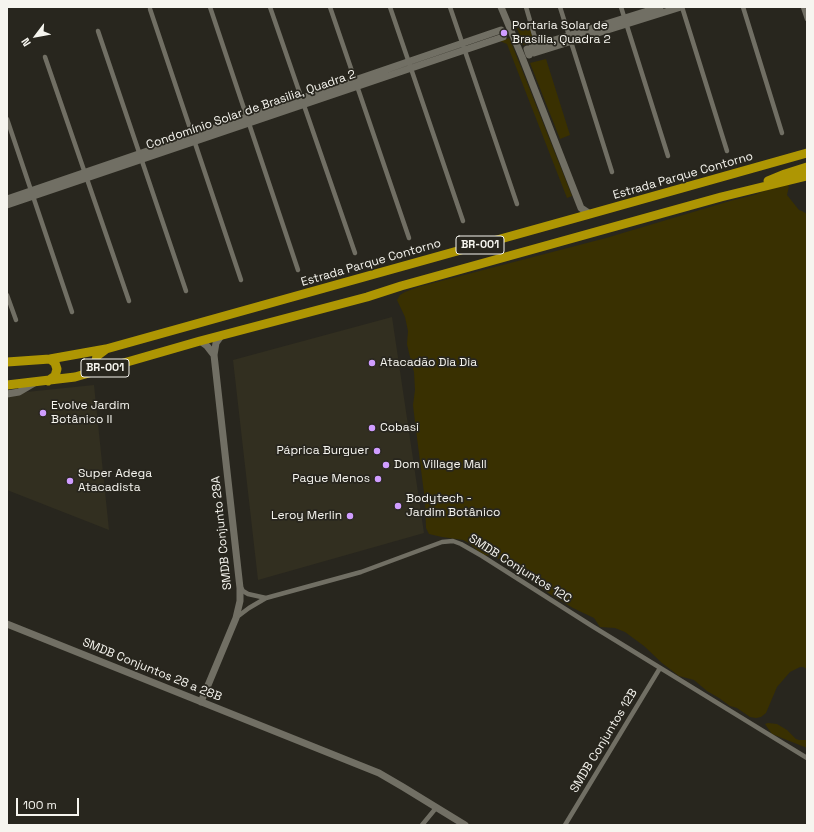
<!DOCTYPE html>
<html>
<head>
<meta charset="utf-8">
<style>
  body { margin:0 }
  #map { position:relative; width:814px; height:832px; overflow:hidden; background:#28261e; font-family:"Space Grotesk",sans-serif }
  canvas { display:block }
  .frame { position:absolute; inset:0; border:8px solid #f6f5ef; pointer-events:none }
  .north { position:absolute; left:16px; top:16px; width:40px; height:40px; -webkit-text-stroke:3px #28261e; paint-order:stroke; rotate:238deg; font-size:11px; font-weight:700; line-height:16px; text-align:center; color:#f6f5ef }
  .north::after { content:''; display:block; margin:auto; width:14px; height:18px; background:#f6f5ef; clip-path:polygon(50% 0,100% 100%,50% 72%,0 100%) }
  .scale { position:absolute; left:16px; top:798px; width:63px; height:18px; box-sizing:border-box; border:2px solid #f6f5ef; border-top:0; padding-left:5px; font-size:12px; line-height:14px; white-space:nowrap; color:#f6f5ef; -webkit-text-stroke:3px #28261e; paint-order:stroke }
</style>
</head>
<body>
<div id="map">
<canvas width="814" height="832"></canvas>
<div class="frame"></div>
<div class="north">N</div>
<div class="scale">100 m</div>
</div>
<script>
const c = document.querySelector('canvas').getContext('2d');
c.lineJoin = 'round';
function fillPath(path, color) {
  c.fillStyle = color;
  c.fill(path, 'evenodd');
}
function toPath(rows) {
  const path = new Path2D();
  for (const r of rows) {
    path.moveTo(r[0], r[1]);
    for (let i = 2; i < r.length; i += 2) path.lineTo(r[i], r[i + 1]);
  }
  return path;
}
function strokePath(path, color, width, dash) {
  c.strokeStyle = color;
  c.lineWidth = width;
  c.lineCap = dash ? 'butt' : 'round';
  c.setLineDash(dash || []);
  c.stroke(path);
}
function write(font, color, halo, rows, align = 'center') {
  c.font = font + ' "Space Grotesk",sans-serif';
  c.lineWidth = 3.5;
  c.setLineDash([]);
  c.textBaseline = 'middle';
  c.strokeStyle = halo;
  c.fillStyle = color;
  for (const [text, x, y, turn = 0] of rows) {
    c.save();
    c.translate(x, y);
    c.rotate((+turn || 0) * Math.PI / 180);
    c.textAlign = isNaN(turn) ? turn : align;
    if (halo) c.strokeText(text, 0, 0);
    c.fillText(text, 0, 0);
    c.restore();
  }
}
fillPath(toPath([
  [392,317,424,533,258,580,233,360],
  [94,385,109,530,7,490,7,394]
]), '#322f20');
fillPath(toPath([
  [529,25,534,42,523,45,517,28],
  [509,38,511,42,572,196,567,198,507,44,500,41],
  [546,59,570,135,560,139,530,63],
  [787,182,789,186,787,195,799,210,802,211,807,214,807,669,803,667,800,667,790,672,777,687,766,713,761,717,756,718,750,717,737,708,730,706,719,698,707,691,694,680,679,676,662,663,644,646,625,632,615,628,600,627,594,618,573,608,551,595,520,572,501,560,492,556,485,555,478,551,469,543,463,540,442,537,429,534,426,528,425,501,415,422,413,405,415,390,414,372,409,353,407,344,408,331,405,317,397,300,400,295,405,292,418,287,606,238,730,201,754,195],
  [768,723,777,724,787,730,796,739,799,740,807,740,807,748,772,734,767,727,765,724]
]), '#393001');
strokePath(toPath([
  [210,7,298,270],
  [270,7,355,253],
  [330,7,409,238],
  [390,7,463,221],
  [450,7,517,204],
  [526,7,538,48],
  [560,7,612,172],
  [621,7,668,156],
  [682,7,727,151],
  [743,7,782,133],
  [803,7,807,19],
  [150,9,241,280],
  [98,31,186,291],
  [45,57,129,301],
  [7,119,72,312],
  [7,295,16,320],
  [240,586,243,591,248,594,266,598],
  [237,617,249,608,266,598,361,572,442,542,453,541,461,544,482,556,592,626,807,758],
  [422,825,436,808],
  [565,825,660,668]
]), '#716f64', 4.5);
strokePath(toPath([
  [501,7,522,57,581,208,590,214],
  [532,47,660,7],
  [527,49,529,55],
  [534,53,681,7],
  [7,199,501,30],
  [7,205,503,37],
  [200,341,207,346,214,355],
  [7,394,19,392,36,382],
  [7,624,364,767,379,773,403,787,465,825],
  [201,702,236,618,240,601,240,588,214,355,216,343,221,336]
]), '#716f64', 7);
strokePath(toPath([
  [768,181,785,174,807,167],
  [105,350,97,356,96,361,100,367,107,367],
  [7,362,50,359,106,349,590,214,807,153],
  [48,381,55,376,57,369,55,363,50,359],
  [7,385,75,377,200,341,367,297,401,286,721,197,807,176]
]), '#ae9603', 9);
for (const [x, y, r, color] of [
  [504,33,4,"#d09dff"],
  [372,363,4,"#d09dff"],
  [43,413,4,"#d09dff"],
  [372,428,4,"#d09dff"],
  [377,451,4,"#d09dff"],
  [386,465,4,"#d09dff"],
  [378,479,4,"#d09dff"],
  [70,481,4,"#d09dff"],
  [398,506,4,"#d09dff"],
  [350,516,4,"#d09dff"]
]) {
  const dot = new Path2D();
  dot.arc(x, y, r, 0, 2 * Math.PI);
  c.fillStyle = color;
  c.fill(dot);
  strokePath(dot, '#28261e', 1.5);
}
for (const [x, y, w] of [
  [480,245,48],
  [105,368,48]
]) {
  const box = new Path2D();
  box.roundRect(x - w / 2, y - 9, w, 18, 3);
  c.fillStyle = '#28261e';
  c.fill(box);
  strokePath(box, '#f6f5ef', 1);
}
write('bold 11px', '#f6f5ef', null, [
  ["BR-001",480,245],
  ["BR-001",105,368]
]);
write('12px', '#f6f5ef', '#28261e', [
  ["Portaria Solar de",512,26],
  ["Brasília, Quadra 2",512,40],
  ["Atacadão Dia Dia",380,363],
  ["Evolve Jardim",51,406],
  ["Botânico II",51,420],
  ["Cobasi",380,428],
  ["Páprica Burguer",369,451,"right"],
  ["Dom Village Mall",394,465],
  ["Super Adega",78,474],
  ["Atacadista",78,488],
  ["Pague Menos",370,479,"right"],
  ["Bodytech -",406,499],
  ["Jardim Botânico",406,513],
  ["Leroy Merlin",342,516,"right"]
], 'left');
write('12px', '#f6f5ef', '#28261e', [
  ["Condomínio Solar de Brasilia, Quadra 2",251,110,-19],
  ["Estrada Parque Contorno",683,176,-16],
  ["Estrada Parque Contorno",371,263,-16],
  ["SMDB Conjunto 28A",222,533,-96],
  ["SMDB Conjuntos 12C",520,569,32],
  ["SMDB Conjuntos 28 a 28B",152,670,22],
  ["SMDB Conjuntos 12B",604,741,-59]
]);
</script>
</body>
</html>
